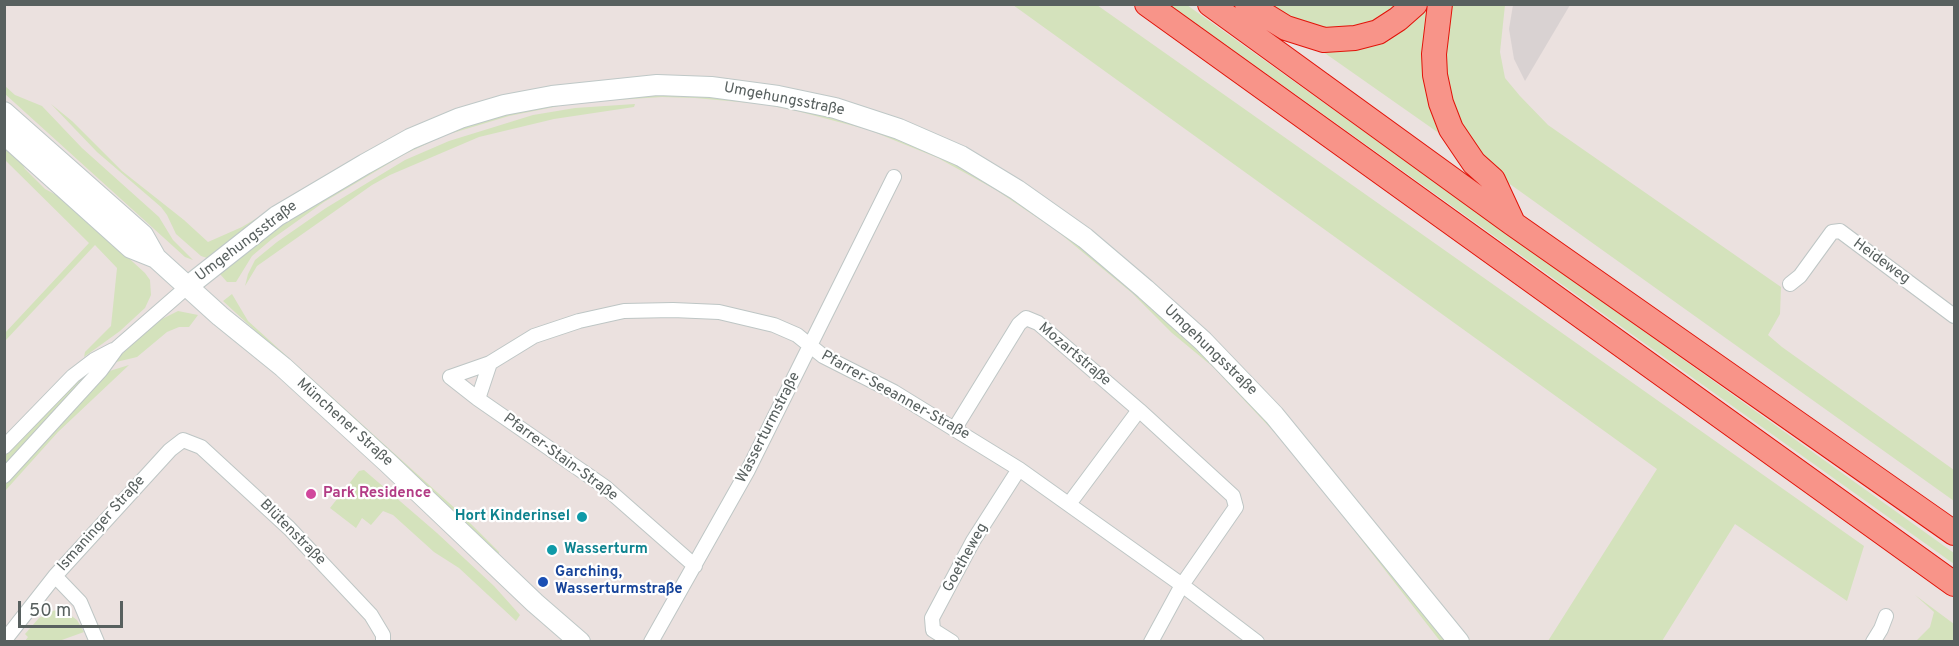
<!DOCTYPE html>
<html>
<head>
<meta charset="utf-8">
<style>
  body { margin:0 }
  #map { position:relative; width:1959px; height:646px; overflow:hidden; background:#ebe1df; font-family:Overpass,sans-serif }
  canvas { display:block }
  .frame { position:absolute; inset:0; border:6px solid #58605f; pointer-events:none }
  .scale { position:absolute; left:18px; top:601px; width:105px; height:27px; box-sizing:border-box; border:3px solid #58605f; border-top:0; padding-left:8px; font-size:18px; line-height:21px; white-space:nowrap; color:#58605f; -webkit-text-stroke:4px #fff; paint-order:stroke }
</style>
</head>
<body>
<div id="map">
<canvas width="1959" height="646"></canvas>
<div class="frame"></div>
<div class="scale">50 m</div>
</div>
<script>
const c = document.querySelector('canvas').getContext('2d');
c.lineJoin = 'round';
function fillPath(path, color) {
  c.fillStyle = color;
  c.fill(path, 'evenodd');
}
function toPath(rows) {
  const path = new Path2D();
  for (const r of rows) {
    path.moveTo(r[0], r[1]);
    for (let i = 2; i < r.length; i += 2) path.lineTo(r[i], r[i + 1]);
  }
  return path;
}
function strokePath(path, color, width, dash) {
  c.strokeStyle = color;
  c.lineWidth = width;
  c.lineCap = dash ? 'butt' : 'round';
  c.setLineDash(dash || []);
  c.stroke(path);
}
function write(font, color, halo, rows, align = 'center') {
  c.font = font + ' Overpass,sans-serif';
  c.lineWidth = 4.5;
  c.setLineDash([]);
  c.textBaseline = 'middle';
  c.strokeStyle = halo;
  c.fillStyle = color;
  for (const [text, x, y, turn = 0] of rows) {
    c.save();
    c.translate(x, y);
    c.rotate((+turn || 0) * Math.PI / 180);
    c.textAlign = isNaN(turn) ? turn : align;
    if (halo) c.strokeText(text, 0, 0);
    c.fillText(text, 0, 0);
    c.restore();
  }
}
fillPath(toPath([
  [1513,5,1570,5,1525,81,1514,59,1509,29]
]), '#d9d2d2');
fillPath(toPath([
  [1013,5,1097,5,1864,546,1847,601,1735,524,1662,641,1548,641,1657,469],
  [1170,5,1187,5,1954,553,1954,564],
  [1262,5,1405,5,1390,17,1324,34],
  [1424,5,1434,5,1443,136,1319,49],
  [1446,5,1505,5,1500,52,1505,78,1520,96,1548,125,1781,287,1780,314,1768,335,1782,347,1954,470,1954,501,1500,177,1470,147,1442,77],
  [5,86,15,95,42,106,82,148,159,217,173,240,193,260,185,257,5,94],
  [695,92,828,113,940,153,1060,227,1216,363,1279,429,1446,641,1440,641,1308,471,1275,433,1213,367,1172,333,1132,293,1057,231,996,190,938,158,869,130,797,111,762,104,695,98,662,97,600,101,569,104,509,116,446,135,405,154,324,202,272,239,252,256,236,282,227,282,220,274,307,205,454,126,568,99],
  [51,104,72,121,122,171,184,220,208,242,242,227,350,162,275,210,210,257,207,258,201,256,176,234,167,215,161,207,97,152],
  [635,104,634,107,554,119,479,137,390,175,372,185,257,266,245,286,248,274,255,260,277,242,326,208,405,160,449,141,533,115,575,108],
  [5,144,20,159,25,169,45,189,64,199,145,273,150,280,151,295,145,308,120,331,84,357,85,352,111,326,117,268,95,245,5,341,4,334,89,243,5,160],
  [232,294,248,321,459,512,499,552,499,556,223,301],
  [178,311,198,315,189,327,179,327,167,332,137,357,112,363,158,321],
  [129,365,58,432,5,491,5,482,103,373],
  [76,380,84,380,5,465,5,456],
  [364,470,437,533,494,586,520,615,516,621,459,568,434,552,393,515,383,511,371,525,362,518,356,528,330,508,359,471],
  [1915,595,1954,624,1954,641,1916,641,1930,627,1934,612],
  [58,610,66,612,77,620,84,632,59,641,25,641,28,637,25,634,39,618,52,611]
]), '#d4e2bc');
const street = toPath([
  [1790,284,1800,276,1832,232,1840,231,1954,316],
  [450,377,490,363,534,336,579,321,624,311,673,310,719,312,774,325,797,335,823,356,894,392,1019,469,1182,585,1257,642],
  [450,377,478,399,605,487,695,566],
  [478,399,490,363],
  [955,428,1019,324,1026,318,1038,323,1139,410,1233,496,1236,507,1182,585,1151,642],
  [4,447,73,376,94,360,113,350],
  [4,476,101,370,117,348,187,287],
  [1069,504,1139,410],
  [55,576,80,602,97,642],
  [4,641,55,576,170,450,183,440,201,447,289,528,371,615,383,635,383,642],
  [651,642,748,470,894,177],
  [952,642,933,630,932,618,973,541,1019,469],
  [1873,642,1881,629,1886,616]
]);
const secondary = toPath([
  [4,112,143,235,156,258],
  [4,134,131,248,156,258,220,316,283,367,388,463,535,603,580,642],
  [187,287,277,216,365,164,410,139,460,118,504,105,552,96,657,85,711,87,778,96,835,108,899,129,961,156,1017,190,1085,238,1145,289,1203,341,1274,415,1459,642]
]);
const highway = toPath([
  [1147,4,1954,584],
  [1210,4,1512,223,1954,533],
  [1247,4,1286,28,1324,40,1355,38,1378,32,1398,19,1415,4],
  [1440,4,1434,54,1435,75,1441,103,1451,129,1474,163,1493,180,1512,221]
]);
strokePath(street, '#bec6c5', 16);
strokePath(secondary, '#bfc8c7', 22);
strokePath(highway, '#e11309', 26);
strokePath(street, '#fff', 14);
strokePath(secondary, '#fff', 20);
strokePath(highway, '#f89489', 24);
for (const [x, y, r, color] of [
  [311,494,6,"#d1479c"],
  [582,517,6,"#0f9aa8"],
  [552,550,6,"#0f9aa8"],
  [543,582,6,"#1a4fb4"]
]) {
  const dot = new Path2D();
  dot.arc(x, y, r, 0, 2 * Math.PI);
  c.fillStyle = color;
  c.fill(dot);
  strokePath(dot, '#fff', 2);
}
write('15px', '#58605f', '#fff', [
  ["Umgehungsstraße",784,100,11],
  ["Umgehungsstraße",247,242,-37],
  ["Heideweg",1881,262,36],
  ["Umgehungsstraße",1210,351,44],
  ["Mozartstraße",1074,355,40],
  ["Pfarrer-Seeanner-Straße",895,396,29],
  ["Münchener Straße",344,423,42],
  ["Wasserturmstraße",769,428,-63],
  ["Pfarrer-Stain-Straße",560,458,36],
  ["Ismaninger Straße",102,524,-48],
  ["Blütenstraße",292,533,45],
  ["Goetheweg",966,558,-61]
]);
write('bold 15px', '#b23c85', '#fff', [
  ["Park Residence",323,494]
], 'left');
write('bold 15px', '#0d838f', '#fff', [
  ["Hort Kinderinsel",570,517],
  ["Wasserturm",564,550,"left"]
], 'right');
write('bold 15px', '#164399', '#fff', [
  ["Garching,",555,573],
  ["Wasserturmstraße",555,590]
], 'left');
</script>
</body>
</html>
